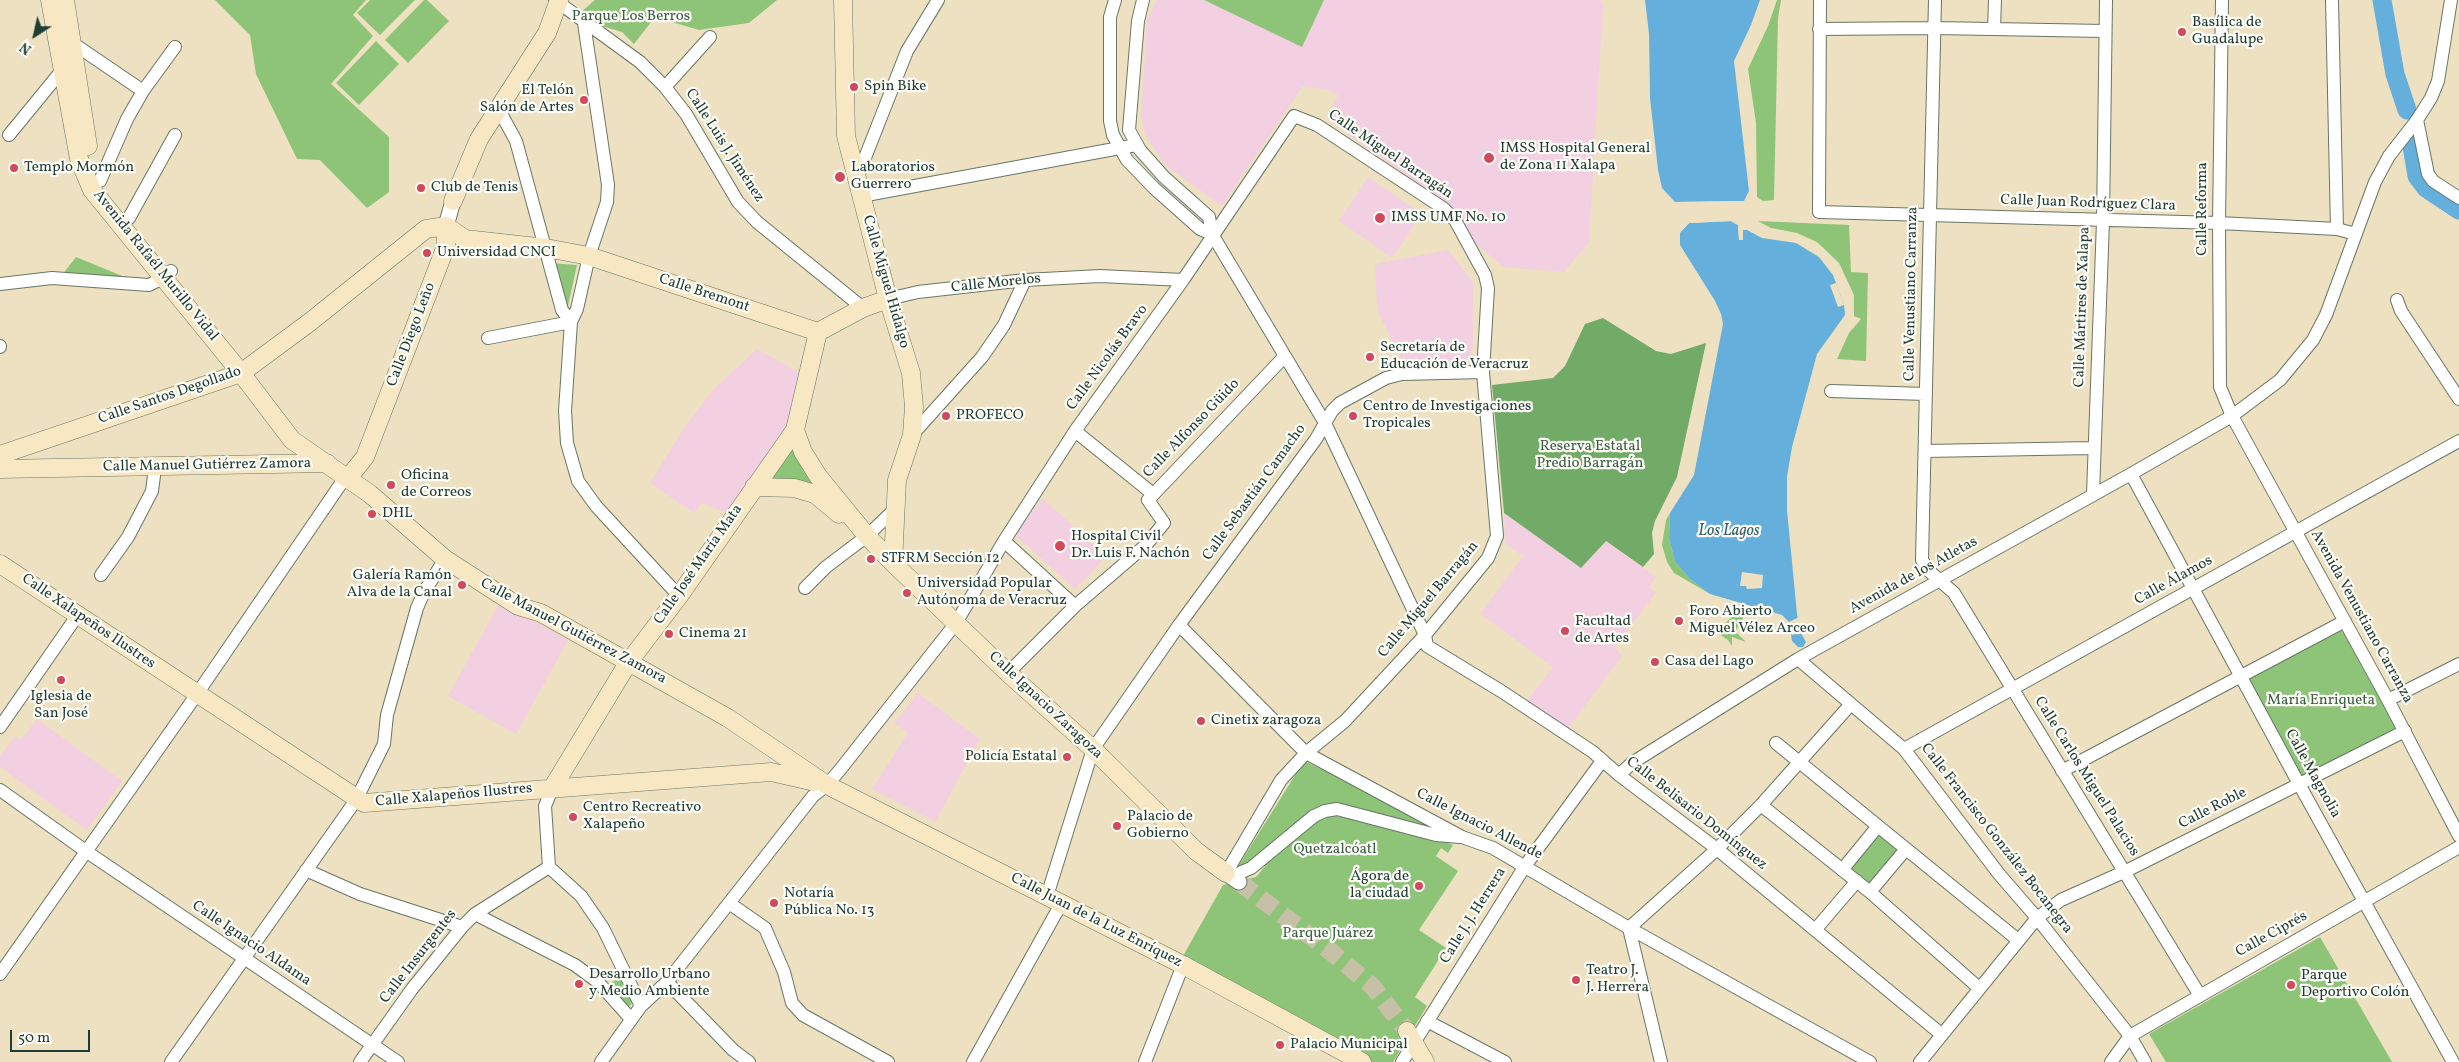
<!DOCTYPE html>
<html>
<head>
<meta charset="utf-8">
<style>
  body { margin:0 }
  #map { position:relative; width:2459px; height:1062px; overflow:hidden; background:#eee1c2; font-family:Vollkorn,serif }
  canvas { display:block }
  .north { position:absolute; left:10px; top:10px; width:50px; height:50px; -webkit-text-stroke:4px #fdfcf7; paint-order:stroke; rotate:215deg; font-size:14px; font-weight:700; line-height:20px; text-align:center; color:#1f3d34 }
  .north::after { content:''; display:block; margin:auto; width:18px; height:22px; background:#1f3d34; clip-path:polygon(50% 0,100% 100%,50% 72%,0 100%) }
  .scale { position:absolute; left:10px; top:1030px; width:80px; height:22px; box-sizing:border-box; border:2px solid #1f3d34; border-top:0; padding-left:6px; font-size:15px; line-height:18px; white-space:nowrap; color:#1f3d34; -webkit-text-stroke:4px #fdfcf7; paint-order:stroke }
</style>
</head>
<body>
<div id="map">
<canvas width="2459" height="1062"></canvas>
<div class="north">N</div>
<div class="scale">50 m</div>
</div>
<script>
const c = document.querySelector('canvas').getContext('2d');
c.lineJoin = 'round';
function fillPath(path, color) {
  c.fillStyle = color;
  c.fill(path, 'evenodd');
}
function toPath(rows) {
  const path = new Path2D();
  for (const r of rows) {
    path.moveTo(r[0], r[1]);
    for (let i = 2; i < r.length; i += 2) path.lineTo(r[i], r[i + 1]);
  }
  return path;
}
function strokePath(path, color, width, dash) {
  c.strokeStyle = color;
  c.lineWidth = width;
  c.lineCap = dash ? 'butt' : 'round';
  c.setLineDash(dash || []);
  c.stroke(path);
}
function write(font, color, halo, rows, align = 'center') {
  c.font = font + ' Vollkorn,serif';
  c.lineWidth = 4.5;
  c.setLineDash([]);
  c.textBaseline = 'middle';
  c.strokeStyle = halo;
  c.fillStyle = color;
  for (const [text, x, y, turn = 0] of rows) {
    c.save();
    c.translate(x, y);
    c.rotate((+turn || 0) * Math.PI / 180);
    c.textAlign = isNaN(turn) ? turn : align;
    if (halo) c.strokeText(text, 0, 0);
    c.fillText(text, 0, 0);
    c.restore();
  }
}
fillPath(toPath([
  [1157,0,1601,0,1603,6,1589,242,1564,272,1504,267,1461,232,1439,198,1327,119,1338,95,1328,90,1303,86,1222,206,1165,165,1145,135,1141,115,1147,20],
  [1368,177,1422,214,1392,258,1339,221],
  [1448,250,1473,282,1473,347,1469,358,1460,365,1405,367,1377,309,1375,264],
  [757,349,804,375,789,422,772,449,727,513,702,503,694,513,650,483,686,425,714,389],
  [1043,498,1106,557,1075,589,1015,535],
  [1504,513,1581,568,1606,541,1656,577,1649,587,1656,592,1615,648,1622,656,1566,731,1524,705,1553,667,1480,614,1523,556,1505,543],
  [500,602,568,640,516,734,448,696],
  [918,693,980,739,935,822,872,789,908,733,894,723],
  [37,719,122,781,87,830,0,767,0,756,15,736,21,740]
]), '#f2cfe1');
fillPath(toPath([
  [215,0,366,0,353,15,373,36,331,84,389,137,389,192,367,208,320,160,297,159,256,74,250,35],
  [370,0,415,0,380,35,357,13],
  [424,0,427,0,449,21,408,63,385,40],
  [595,0,777,0,749,23,699,30,655,17,634,44,622,32,592,23,580,13],
  [1204,0,1324,0,1302,47],
  [1777,0,1781,0,1778,18,1774,200,1763,201,1757,197,1756,123,1748,69,1768,26],
  [376,41,399,64,359,105,336,83],
  [1758,221,1849,225,1851,272,1868,273,1866,361,1837,359,1849,333,1861,319,1854,316,1854,295,1839,263,1817,242,1797,233,1771,228],
  [76,257,132,280,62,275],
  [551,263,577,265,566,315],
  [795,444,821,489,794,479,766,480],
  [1670,513,1669,538,1675,562,1691,580,1710,594,1674,573,1667,562,1662,545,1666,520],
  [1736,613,1743,617,1742,624,1751,633,1737,627,1736,632,1746,642,1732,637,1732,646,1728,640,1716,632],
  [2345,621,2405,731,2299,784,2240,676],
  [1304,761,1376,795,1453,834,1330,809,1255,863,1237,868],
  [1344,813,1431,836,1453,845,1448,853,1441,848,1436,856,1458,871,1419,930,1446,948,1415,997,1427,1006,1393,1062,1367,1062,1183,956,1223,885,1256,877,1271,859,1320,817],
  [1879,828,1904,849,1870,890,1845,870],
  [2320,937,2392,1062,2166,1062,2149,1034],
  [621,976,633,1002,626,1010,607,986]
]), '#8dc477');
fillPath(toPath([
  [1603,318,1656,351,1671,354,1706,343,1677,477,1655,521,1652,533,1654,554,1643,567,1606,541,1581,568,1504,513,1492,385,1553,378,1565,366,1585,324]
]), '#72aa68');
fillPath(toPath([
  [1645,0,1760,0,1751,25,1734,61,1749,191,1744,201,1675,202,1662,188,1658,170,1650,98,1649,34],
  [1731,221,1738,225,1739,240,1743,230,1747,230,1762,238,1796,243,1819,257,1833,275,1844,305,1845,315,1817,354,1792,447,1787,477,1787,510,1797,614,1801,633,1806,642,1803,647,1798,647,1792,641,1789,622,1782,615,1710,594,1691,580,1675,562,1669,538,1670,513,1694,475,1723,324,1721,314,1715,301,1680,245,1680,233,1689,223]
]), '#65afdd');
fillPath(toPath([
  [1744,201,1744,204,1676,204,1675,202],
  [1731,219,1740,223,1741,229,1747,228,1743,230,1743,240,1739,240,1738,225,1731,221,1689,223,1681,231,1680,228,1689,220],
  [1836,283,1844,305,1838,307,1830,285],
  [1742,572,1763,575,1762,588,1747,589,1746,586,1740,586],
  [1799,617,1802,632,1792,635,1789,622]
]), '#eee1c2');
strokePath(toPath([
  [2382,0,2395,74,2407,110],
  [2412,146,2417,176,2426,188,2459,210]
]), '#65afdd', 19);
strokePath(toPath([
  [1239,882,1330,951,1373,987,1407,1031]
]), '#c5c0a6', 18, [18, 9]);
const minor = toPath([
  [555,0,640,62,665,87,686,114,738,202,757,222,863,308],
  [1115,0,1110,17,1110,121,1113,135,1127,160,1154,188,1200,229,1212,234],
  [1143,0,1138,21,1129,130,1140,150,1164,177,1209,217,1212,234,1325,423,1425,635,1427,646,1501,691,1593,752,1619,775,1717,849,1941,1034],
  [1820,0,1819,212,2219,223,2337,229,2356,234],
  [1935,0,1922,560,1929,571,1954,593,2199,994],
  [2222,0,2219,223,2220,387,2232,416,2388,700,2459,836],
  [2332,0,2337,229],
  [584,23,608,185,607,202,589,256,577,309,571,322,565,411,567,443,578,481,596,506,679,596],
  [1819,29,1935,28,2105,31],
  [1994,29,1995,0],
  [74,44,143,91],
  [665,87,710,37],
  [2417,120,2428,174,2433,181,2459,198],
  [9,135,63,69],
  [857,178,907,51,938,0],
  [100,181,127,119,143,91,175,47],
  [861,196,1136,145],
  [129,218,175,135],
  [0,284,52,278,149,285,163,278,171,271],
  [888,299,918,292,1025,280,1100,276,1183,280],
  [2397,300,2401,311,2459,399],
  [488,338,571,322,562,310,516,141,498,108],
  [0,346,0,347],
  [1831,391,1926,394],
  [1075,431,1153,494],
  [912,435,982,357,1004,325,1025,280],
  [1925,451,2094,448],
  [2131,474,2299,784,2453,1062],
  [2093,494,2103,221,2106,0],
  [1004,541,1075,606],
  [101,575,128,537,152,491,155,468],
  [805,588,826,567,867,536,895,509],
  [1179,625,1306,753,1462,837,1493,848,1629,928,1870,1062],
  [1798,659,1904,749,1999,874,2037,918,2130,1036,2145,1062],
  [1008,673,1075,606,1146,545,1164,523,1148,500,1284,357],
  [2388,700,2459,664],
  [0,727,77,616],
  [1776,743,2018,940],
  [1904,749,2459,441],
  [2062,771,2345,621],
  [1619,775,1632,763,1798,659,2131,474,2232,416,2280,380,2313,340,2326,315,2375,182,2389,156,2417,120,2431,98,2438,81,2451,0],
  [0,790,87,852,398,1062],
  [1761,805,1870,892,1979,988],
  [549,867,581,896,603,928,641,1006],
  [549,867,545,806,553,787],
  [306,870,360,894,462,927],
  [1842,870,1878,826],
  [1237,874,1251,868,1314,816,1325,811,1337,809,1436,835,1460,837],
  [1870,892,1906,849],
  [1047,896,1093,749,1179,625,1316,439,1332,411,1340,403,1386,378,1402,374,1483,372],
  [729,903,765,928,784,972,792,1003,803,1015,888,1062],
  [475,914,575,965,598,982,631,1019],
  [1815,930,1857,881],
  [0,974,197,694,340,485,349,477],
  [667,982,733,1050,749,1062],
  [1427,1021,1505,1062],
  [171,1062,356,800,384,744,387,715,417,608,424,592,445,559],
  [360,1062,412,989,462,927,475,914,549,867],
  [601,1062,641,1006,667,982,813,796,827,785,839,771,956,623,1004,541,1075,431,1183,280,1294,116,1317,125,1443,208,1455,220,1485,275,1488,288,1483,372,1497,536,1488,558,1425,635,1345,721,1306,753,1281,780,1226,873],
  [973,1062,1061,904],
  [1145,1062,1183,965],
  [1402,1062,1525,866,1602,761],
  [1661,1062,1629,928,1717,849,1761,805,1851,704],
  [1920,1062,2037,918,2061,900,2126,871,2405,731],
  [2111,1062,2130,1036,2459,847]
]);
const tertiary = toPath([
  [446,226,453,201],
  [1226,873,1239,882]
]);
const secondary = toPath([
  [50,0,79,159,92,190,241,373,292,440,370,494,445,559,518,606,541,613,728,718,827,785,1183,965,1362,1062],
  [65,0,88,146],
  [843,0,846,136,888,299,911,373,914,407,912,435,897,480,893,563],
  [453,201,479,139,547,33,559,0],
  [446,226,465,239,546,248,589,256,818,332],
  [818,332,863,308,888,299],
  [795,430,803,452,818,476,867,536,893,563,1008,673,1093,749,1196,851,1226,873],
  [0,455,241,373,310,322,426,229,446,226],
  [0,469,327,463],
  [349,477,365,457,446,246,446,226],
  [754,487,794,488,815,494,839,514],
  [0,564,364,803,771,772,815,782],
  [553,787,628,663,679,596,795,430,818,332],
  [1407,1031,1425,1062]
]);
strokePath(minor, '#677666', 14);
strokePath(tertiary, '#677666', 17);
strokePath(secondary, '#677666', 19);
strokePath(minor, '#fff', 12);
strokePath(tertiary, '#fff', 15);
strokePath(secondary, '#f7e8c3', 18);
for (const [x, y, r, color] of [
  [2182,32,5,"#d1495b"],
  [854,87,5,"#d1495b"],
  [584,100,5,"#d1495b"],
  [1489,158,6,"#d1495b"],
  [14,168,5,"#d1495b"],
  [840,177,6,"#d1495b"],
  [421,188,5,"#d1495b"],
  [1380,218,6,"#d1495b"],
  [427,253,5,"#d1495b"],
  [1370,357,5,"#d1495b"],
  [946,416,5,"#d1495b"],
  [1353,416,5,"#d1495b"],
  [391,485,5,"#d1495b"],
  [372,514,5,"#d1495b"],
  [1060,546,6,"#d1495b"],
  [871,559,5,"#d1495b"],
  [462,585,5,"#d1495b"],
  [907,593,5,"#d1495b"],
  [1679,621,5,"#d1495b"],
  [1565,631,5,"#d1495b"],
  [669,634,5,"#d1495b"],
  [1655,662,5,"#d1495b"],
  [61,680,5,"#d1495b"],
  [1201,721,5,"#d1495b"],
  [1067,757,5,"#d1495b"],
  [573,817,5,"#d1495b"],
  [1117,826,5,"#d1495b"],
  [1419,886,5,"#d1495b"],
  [774,903,5,"#d1495b"],
  [1576,980,5,"#d1495b"],
  [579,984,5,"#d1495b"],
  [2291,985,5,"#d1495b"],
  [1280,1045,5,"#d1495b"]
]) {
  const dot = new Path2D();
  dot.arc(x, y, r, 0, 2 * Math.PI);
  c.fillStyle = color;
  c.fill(dot);
  strokePath(dot, '#fdfcf7', 2);
}
write('15px', '#3a5f45', '#fdfcf7', [
  ["Parque Los Berros",631,17],
  ["Reserva Estatal",1590,447],
  ["Predio Barragán",1590,464],
  ["María Enriqueta",2321,701],
  ["Quetzalcóatl",1335,850],
  ["Parque Juárez",1328,934]
]);
write('15px', '#1f3d34', '#fdfcf7', [
  ["Basílica de",2192,23],
  ["Guadalupe",2192,40],
  ["Spin Bike",864,87],
  ["El Telón",574,91,"right"],
  ["Salón de Artes",574,108,"right"],
  ["IMSS Hospital General",1500,149],
  ["de Zona 11 Xalapa",1500,166],
  ["Templo Mormón",24,168],
  ["Laboratorios",851,168],
  ["Guerrero",851,185],
  ["Club de Tenis",431,188],
  ["IMSS UMF No. 10",1391,218],
  ["Universidad CNCI",437,253],
  ["Secretaría de",1380,348],
  ["Educación de Veracruz",1380,365],
  ["Centro de Investigaciones",1363,407],
  ["Tropicales",1363,424],
  ["PROFECO",956,416],
  ["Oficina",401,476],
  ["de Correos",401,493],
  ["DHL",382,514],
  ["Hospital Civil",1071,537],
  ["Dr. Luis F. Nachón",1071,554],
  ["STFRM Sección 12",881,559],
  ["Galería Ramón",452,576,"right"],
  ["Alva de la Canal",452,593,"right"],
  ["Universidad Popular",917,584],
  ["Autónoma de Veracruz",917,601],
  ["Foro Abierto",1689,612],
  ["Miguel Vélez Arceo",1689,629],
  ["Facultad",1575,622],
  ["de Artes",1575,639],
  ["Cinema 21",679,634],
  ["Casa del Lago",1665,662],
  ["Iglesia de",61,697,"center"],
  ["San José",61,714,"center"],
  ["Cinetix zaragoza",1211,721],
  ["Policía Estatal",1057,757,"right"],
  ["Centro Recreativo",583,808],
  ["Xalapeño",583,825],
  ["Palacio de",1127,817],
  ["Gobierno",1127,834],
  ["Ágora de",1409,877,"right"],
  ["la ciudad",1409,894,"right"],
  ["Notaría",784,894],
  ["Pública No. 13",784,911],
  ["Teatro J.",1586,971],
  ["J. Herrera",1586,988],
  ["Desarrollo Urbano",589,975],
  ["y Medio Ambiente",589,992],
  ["Parque",2301,976],
  ["Deportivo Colón",2301,993],
  ["Palacio Municipal",1290,1045]
], 'left');
write('15px', '#1f3d34', '#fdfcf7', [
  ["Calle Luis J. Jiménez",724,146,57],
  ["Calle Miguel Barragán",1390,155,34],
  ["Calle Juan Rodríguez Clara",2088,204,2],
  ["Calle Reforma",2203,209,-90],
  ["Avenida Rafaél Murillo Vidal",155,266,51],
  ["Calle Miguel Hidalgo",885,282,74],
  ["Calle Morelos",996,284,-6],
  ["Calle Bremont",704,294,18],
  ["Calle Venustiano Carranza",1912,294,-89],
  ["Calle Mártires de Xalapa",2083,307,-88],
  ["Calle Diego Leño",412,335,-69],
  ["Calle Nicolás Bravo",1108,358,-54],
  ["Calle Santos Degollado",170,396,-19],
  ["Calle Alfonso Güido",1192,429,-46],
  ["Calle Manuel Gutiérrez Zamora",207,466,-1],
  ["Calle Sebastián Camacho",1255,493,-54],
  ["Calle José María Mata",699,565,-55],
  ["Avenida de los Atletas",1914,576,-29],
  ["Calle Álamos",2174,581,-29],
  ["Calle Miguel Barragán",1429,600,-50],
  ["Avenida Venustiano Carranza",2361,617,61],
  ["Calle Xalapeños Ilustres",88,622,34],
  ["Calle Manuel Gutiérrez Zamora",573,632,28],
  ["Calle Ignacio Zaragoza",1045,706,43],
  ["Calle Magnolia",2312,774,61],
  ["Calle Carlos Miguel Palacios",2086,777,58],
  ["Calle Xalapeños Ilustres",454,796,-5],
  ["Calle Roble",2213,809,-27],
  ["Calle Belisario Domínguez",1696,814,38],
  ["Calle Ignacio Allende",1479,825,27],
  ["Calle Francisco González Bocanegra",1996,839,52],
  ["Calle J. J. Herrera",1474,916,-58],
  ["Calle Juan de la Luz Enríquez",1096,921,27],
  ["Calle Ciprés",2272,935,-29],
  ["Calle Ignacio Aldama",251,944,34],
  ["Calle Insurgentes",419,957,-52]
]);
write('italic 16px', '#345f67', '#fdfcf7', [
  ["Los Lagos",1729,532]
]);
</script>
</body>
</html>
